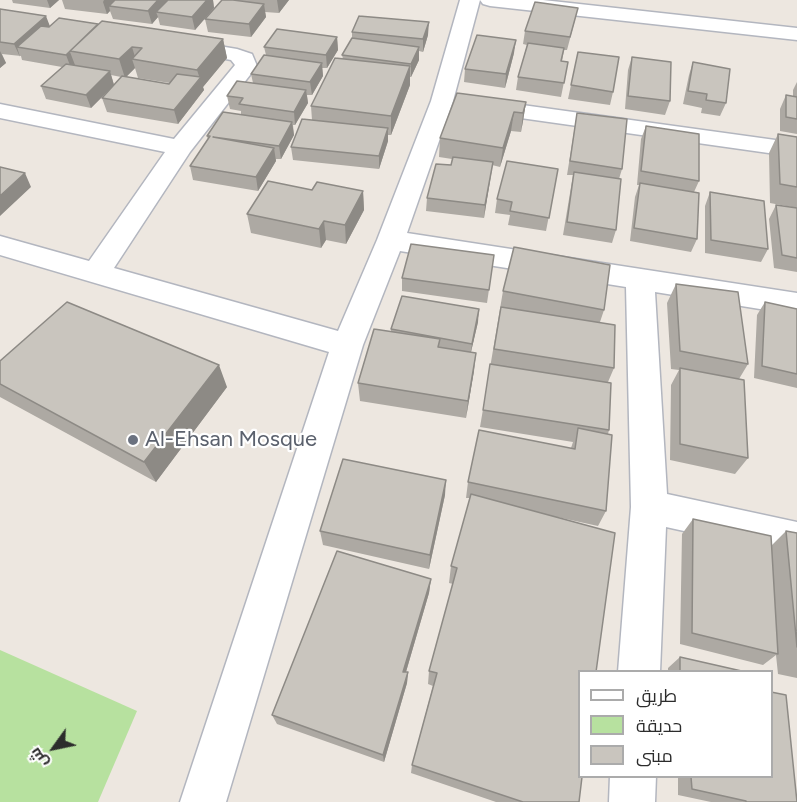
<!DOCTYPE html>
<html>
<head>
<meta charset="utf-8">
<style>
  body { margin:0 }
  #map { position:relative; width:797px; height:802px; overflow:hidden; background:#ede7e0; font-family:Figtree,Cairo,sans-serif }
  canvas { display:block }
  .legend { position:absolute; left:578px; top:670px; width:195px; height:108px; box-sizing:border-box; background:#fff; border:2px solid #ababab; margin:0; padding:8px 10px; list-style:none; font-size:18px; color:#2c2c2c }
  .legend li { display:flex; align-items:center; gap:12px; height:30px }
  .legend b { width:30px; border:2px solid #ababab }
  .north { position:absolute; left:24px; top:718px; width:60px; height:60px; -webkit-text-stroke:4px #fff; paint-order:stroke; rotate:237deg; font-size:16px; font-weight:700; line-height:24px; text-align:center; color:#2c2c2c }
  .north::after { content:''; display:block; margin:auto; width:21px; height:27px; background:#2c2c2c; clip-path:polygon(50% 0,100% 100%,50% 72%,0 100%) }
</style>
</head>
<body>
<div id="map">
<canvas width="797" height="802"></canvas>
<ul class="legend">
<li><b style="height:8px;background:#fff"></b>طريق</li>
<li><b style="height:16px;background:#b7e19f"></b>حديقة</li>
<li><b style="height:16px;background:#c9c5be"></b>مبنى</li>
</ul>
<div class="north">ش</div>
</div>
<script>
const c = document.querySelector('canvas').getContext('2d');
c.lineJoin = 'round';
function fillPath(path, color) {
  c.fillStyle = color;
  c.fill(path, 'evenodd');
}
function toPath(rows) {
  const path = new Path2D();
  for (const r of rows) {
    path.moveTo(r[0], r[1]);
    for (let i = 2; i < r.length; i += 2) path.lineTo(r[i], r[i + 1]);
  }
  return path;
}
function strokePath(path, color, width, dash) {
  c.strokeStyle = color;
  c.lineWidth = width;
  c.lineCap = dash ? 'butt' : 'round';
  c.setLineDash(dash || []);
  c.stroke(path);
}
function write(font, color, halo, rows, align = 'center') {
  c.font = font + ' Figtree,sans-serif';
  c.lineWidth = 4.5;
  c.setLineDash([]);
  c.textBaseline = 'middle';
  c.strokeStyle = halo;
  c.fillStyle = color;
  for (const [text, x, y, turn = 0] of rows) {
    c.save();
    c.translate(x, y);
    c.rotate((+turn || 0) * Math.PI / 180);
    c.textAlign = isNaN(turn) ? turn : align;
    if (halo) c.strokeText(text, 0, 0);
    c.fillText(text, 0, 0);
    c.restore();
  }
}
fillPath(toPath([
  [0,650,137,711,98,802,0,802]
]), '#b7e19f');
const minor = toPath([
  [460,0,480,0,453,101,407,233,797,293,797,315,655,292,667,494,797,522,797,556,666,527,660,672,618,672,631,507,626,287,400,251,363,345,226,802,180,802,329,352,0,255,0,236,89,261,165,152,0,118,0,104,174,139,235,65,231,60,176,50,172,46,176,42,183,40,237,49,252,54,257,66,190,152,114,268,338,331,377,240,431,101,460,0],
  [479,99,797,143,797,157,471,111,467,106,471,101,479,99],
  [610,776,656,776,655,802,609,802,610,776]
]);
const tertiary = toPath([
  [480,0,543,0,797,28,797,40,490,6,483,4,480,0]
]);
strokePath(minor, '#b3b6bf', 3);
strokePath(tertiary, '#b3b6bf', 3);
fillPath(minor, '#fff');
fillPath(tertiary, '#fff');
fillPath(toPath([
  [12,0,59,0,50,8,13,3],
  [62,0,213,0,214,8,195,30,160,25,158,17,152,24,113,19,110,11,107,14,65,9],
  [222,0,289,0,279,13,265,12,266,17,251,37,208,32,205,19],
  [0,9,50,26,98,24,223,39,227,58,203,87,204,90,178,124,107,112,102,98,121,77,111,75,114,85,91,108,46,99,41,86,62,67,22,60,21,56,2,54,6,63,0,68],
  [135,68,138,78,170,83,169,84,126,77],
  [575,20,567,50,564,50,562,61,568,62,561,97,516,90,518,77,527,45,523,44,525,31],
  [352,32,428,35,423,52,419,51,419,60,411,77,410,77,410,85,391,135,388,135,388,141,379,169,293,160,291,147,312,120,311,106,343,59,342,55,352,38],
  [337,37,338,50,327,68,322,68,323,76,312,95,307,95,308,103,295,125,293,125,294,135,281,159,276,159,276,161,258,191,193,180,190,166,208,140,207,136,241,114,241,111,230,109,227,96,253,83,251,74,266,55,264,47],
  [578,52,613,92,610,105,568,99],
  [514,53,505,88,464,82,465,69],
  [632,57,670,101,665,115,625,109,628,70],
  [693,62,726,103,720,116,701,113,702,108,683,104,689,75],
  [797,82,797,134,780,131,780,109,786,95,793,97,793,90],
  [526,102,523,121,521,132,511,131,500,167,492,165,484,218,426,211,427,198,451,165,452,159,439,157,440,138],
  [577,113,622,169,619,179,616,230,612,243,563,235,573,175,567,175],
  [646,126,699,181,694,192,697,239,691,252,630,241,635,197,639,185,637,185,641,139],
  [778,134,797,137,797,208,770,203,769,153],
  [558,169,546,231,508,225,510,215,495,213,497,199],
  [312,190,363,191,364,210,346,244,326,240,321,248,251,233,247,214],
  [710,192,768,249,761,262,705,253,705,206],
  [776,205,797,208,797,272,774,268,769,219],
  [494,255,487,303,402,291,402,278],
  [676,284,748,364,739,379,748,458,735,474,670,460,671,385,679,370,671,369,667,303],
  [503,291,604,310,600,322,614,368,608,382,609,430,608,434,606,511,598,526,557,517,579,802,496,802,411,773,412,765,433,686,428,684,429,671,453,584,449,583,451,566,470,498,466,498,468,482,571,448,573,442,480,427],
  [765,302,797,309,797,388,754,378,757,315],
  [478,322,471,352,474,371,466,418,360,401,358,383,391,331,391,329],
  [0,361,227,387,156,482,0,397],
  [445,495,429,569,323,545,320,531],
  [693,519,772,545,786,531,797,533,797,678,778,674,776,655,763,665,680,644,682,534],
  [431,579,429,593,406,672,408,672,407,683,384,762,277,724,272,715],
  [680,657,746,672,668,672,668,668],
  [678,777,771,777,797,802,711,802,678,795]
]), '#ada9a3');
fillPath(toPath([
  [47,0,59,0,50,8],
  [104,0,121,0,109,6,110,11,107,14,103,2],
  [158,0,169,0,156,12,158,17,152,24,148,11],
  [207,0,213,0,214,8,195,30,192,17],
  [277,0,289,0,279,13],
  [264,4,266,17,251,37,249,24],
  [46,16,51,29,17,47,20,57,14,44],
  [429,22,428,35,423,52,423,39],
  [337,37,338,50,327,68,326,55],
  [223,39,227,58,203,87,204,90,178,124,174,110,200,79,197,70],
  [516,40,514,53,505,88,506,74],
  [132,47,136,60,132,59,135,68,125,78,119,59],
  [419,47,419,60,411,77,411,64],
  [0,51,6,63,0,68],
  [70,52,75,65,71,68,66,55],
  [322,63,323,76,312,95,310,82],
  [410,66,410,85,391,135,391,116],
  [110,71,114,85,91,108,86,95],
  [306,90,308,103,295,125,294,112],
  [526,102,523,121,521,132,523,113],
  [514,112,511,131,500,167,503,148],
  [292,122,294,135,281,159,279,146],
  [388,128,388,141,379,169,379,156],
  [274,148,276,161,258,191,256,177],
  [493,162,491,175,484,218,485,205],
  [25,173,31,187,0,216,0,196],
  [363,191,364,210,346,244,345,225],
  [324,221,326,240,321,248,319,229],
  [479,309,478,322,470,356,472,344],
  [476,353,474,371,466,418,468,401],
  [219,365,227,387,156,482,144,462],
  [446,480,445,495,429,569,430,555],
  [431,579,429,593,403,682,403,672],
  [408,672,407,683,384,762,383,755]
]), '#8d8a85');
const building = toPath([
  [115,0,158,0,148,11,109,6,115,0],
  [168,0,207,0,192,17,156,12,168,0],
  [222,0,233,0,264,4,249,24,205,19,222,0],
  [535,2,578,8,570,37,525,31,535,2],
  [0,9,46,16,14,44,0,42,0,9],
  [359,16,429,22,423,39,352,32,359,16],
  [59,18,98,24,66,55,17,47,41,26,49,27,59,18],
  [102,21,223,39,197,70,132,59,142,48,132,47,119,59,70,51,102,21],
  [277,29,337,37,326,55,264,47,277,29],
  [477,35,516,40,506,74,465,69,477,35],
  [352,38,419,47,411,64,342,55,352,38],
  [528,43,564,48,561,61,568,62,564,83,518,77,528,43],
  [578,52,619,57,613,92,571,85,578,52],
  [264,55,322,63,310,82,251,74,264,55],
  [632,57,671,62,670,101,628,96,632,57],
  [335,58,410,66,391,116,311,106,335,58],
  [693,62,730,69,726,103,706,100,707,94,688,91,693,62],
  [66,64,110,71,86,95,41,86,66,64],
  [177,74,201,77,174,110,102,98,122,76,169,84,177,74],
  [237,81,306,90,294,112,239,104,243,98,227,96,237,81],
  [457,93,526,102,523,113,514,112,503,148,440,138,457,93],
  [786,95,797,97,797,119,786,117,786,95],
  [223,112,292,122,279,146,213,137,274,148,256,177,190,166,210,136,207,136,223,112],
  [577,113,627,119,622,169,570,161,577,113],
  [302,119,388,128,379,156,291,147,302,119],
  [646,126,699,134,699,181,641,171,646,126],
  [778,134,797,137,797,187,780,184,778,134],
  [453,157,493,162,485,205,427,198,436,164,451,165,453,157],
  [507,161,558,169,549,218,510,211,512,202,497,199,507,161],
  [0,167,25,173,0,196,0,167],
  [574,172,621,179,616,230,567,222,574,172],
  [268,181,312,190,317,182,363,191,345,225,324,221,319,229,247,214,268,181],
  [640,183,699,193,697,239,634,228,640,183],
  [710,192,764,201,768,249,711,240,710,192],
  [776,205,797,208,797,258,782,255,776,205],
  [411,244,494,255,489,290,402,278,411,244],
  [514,247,610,265,604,310,503,291,514,247],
  [676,284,738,292,748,364,680,351,676,284],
  [402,296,479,309,472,344,391,329,402,296],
  [67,302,219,365,144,462,0,384,0,361,67,302],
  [765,302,797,309,797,374,762,366,765,302],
  [501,307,615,325,614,368,494,349,501,307],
  [374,329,440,339,438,347,476,353,468,401,358,383,374,329],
  [490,364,611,383,609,430,483,410,490,364],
  [680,368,744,380,748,458,680,444,680,368],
  [578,428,612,435,606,511,468,482,479,430,575,449,578,428],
  [343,459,446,480,430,555,320,531,343,459],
  [471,494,615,533,596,672,579,672,579,777,582,777,579,802,523,802,412,765,437,673,429,671,457,568,451,566,471,494],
  [693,519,771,536,778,654,692,633,693,519],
  [786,531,797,533,797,647,786,531],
  [337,551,431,579,403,672,408,672,383,755,272,715,337,551],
  [680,657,746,672,680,672,680,657],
  [771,692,786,695,797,802,746,802,746,801,692,789,691,777,771,777,771,692]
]);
fillPath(building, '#c9c5be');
strokePath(building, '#8d8a85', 1.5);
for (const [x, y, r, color] of [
  [133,440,6,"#6b7280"]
]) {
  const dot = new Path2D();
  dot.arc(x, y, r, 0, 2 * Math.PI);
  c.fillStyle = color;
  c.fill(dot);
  strokePath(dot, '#fff', 2);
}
write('22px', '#5b616d', '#fff', [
  ["Al-Ehsan Mosque",145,440]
], 'left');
</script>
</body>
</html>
